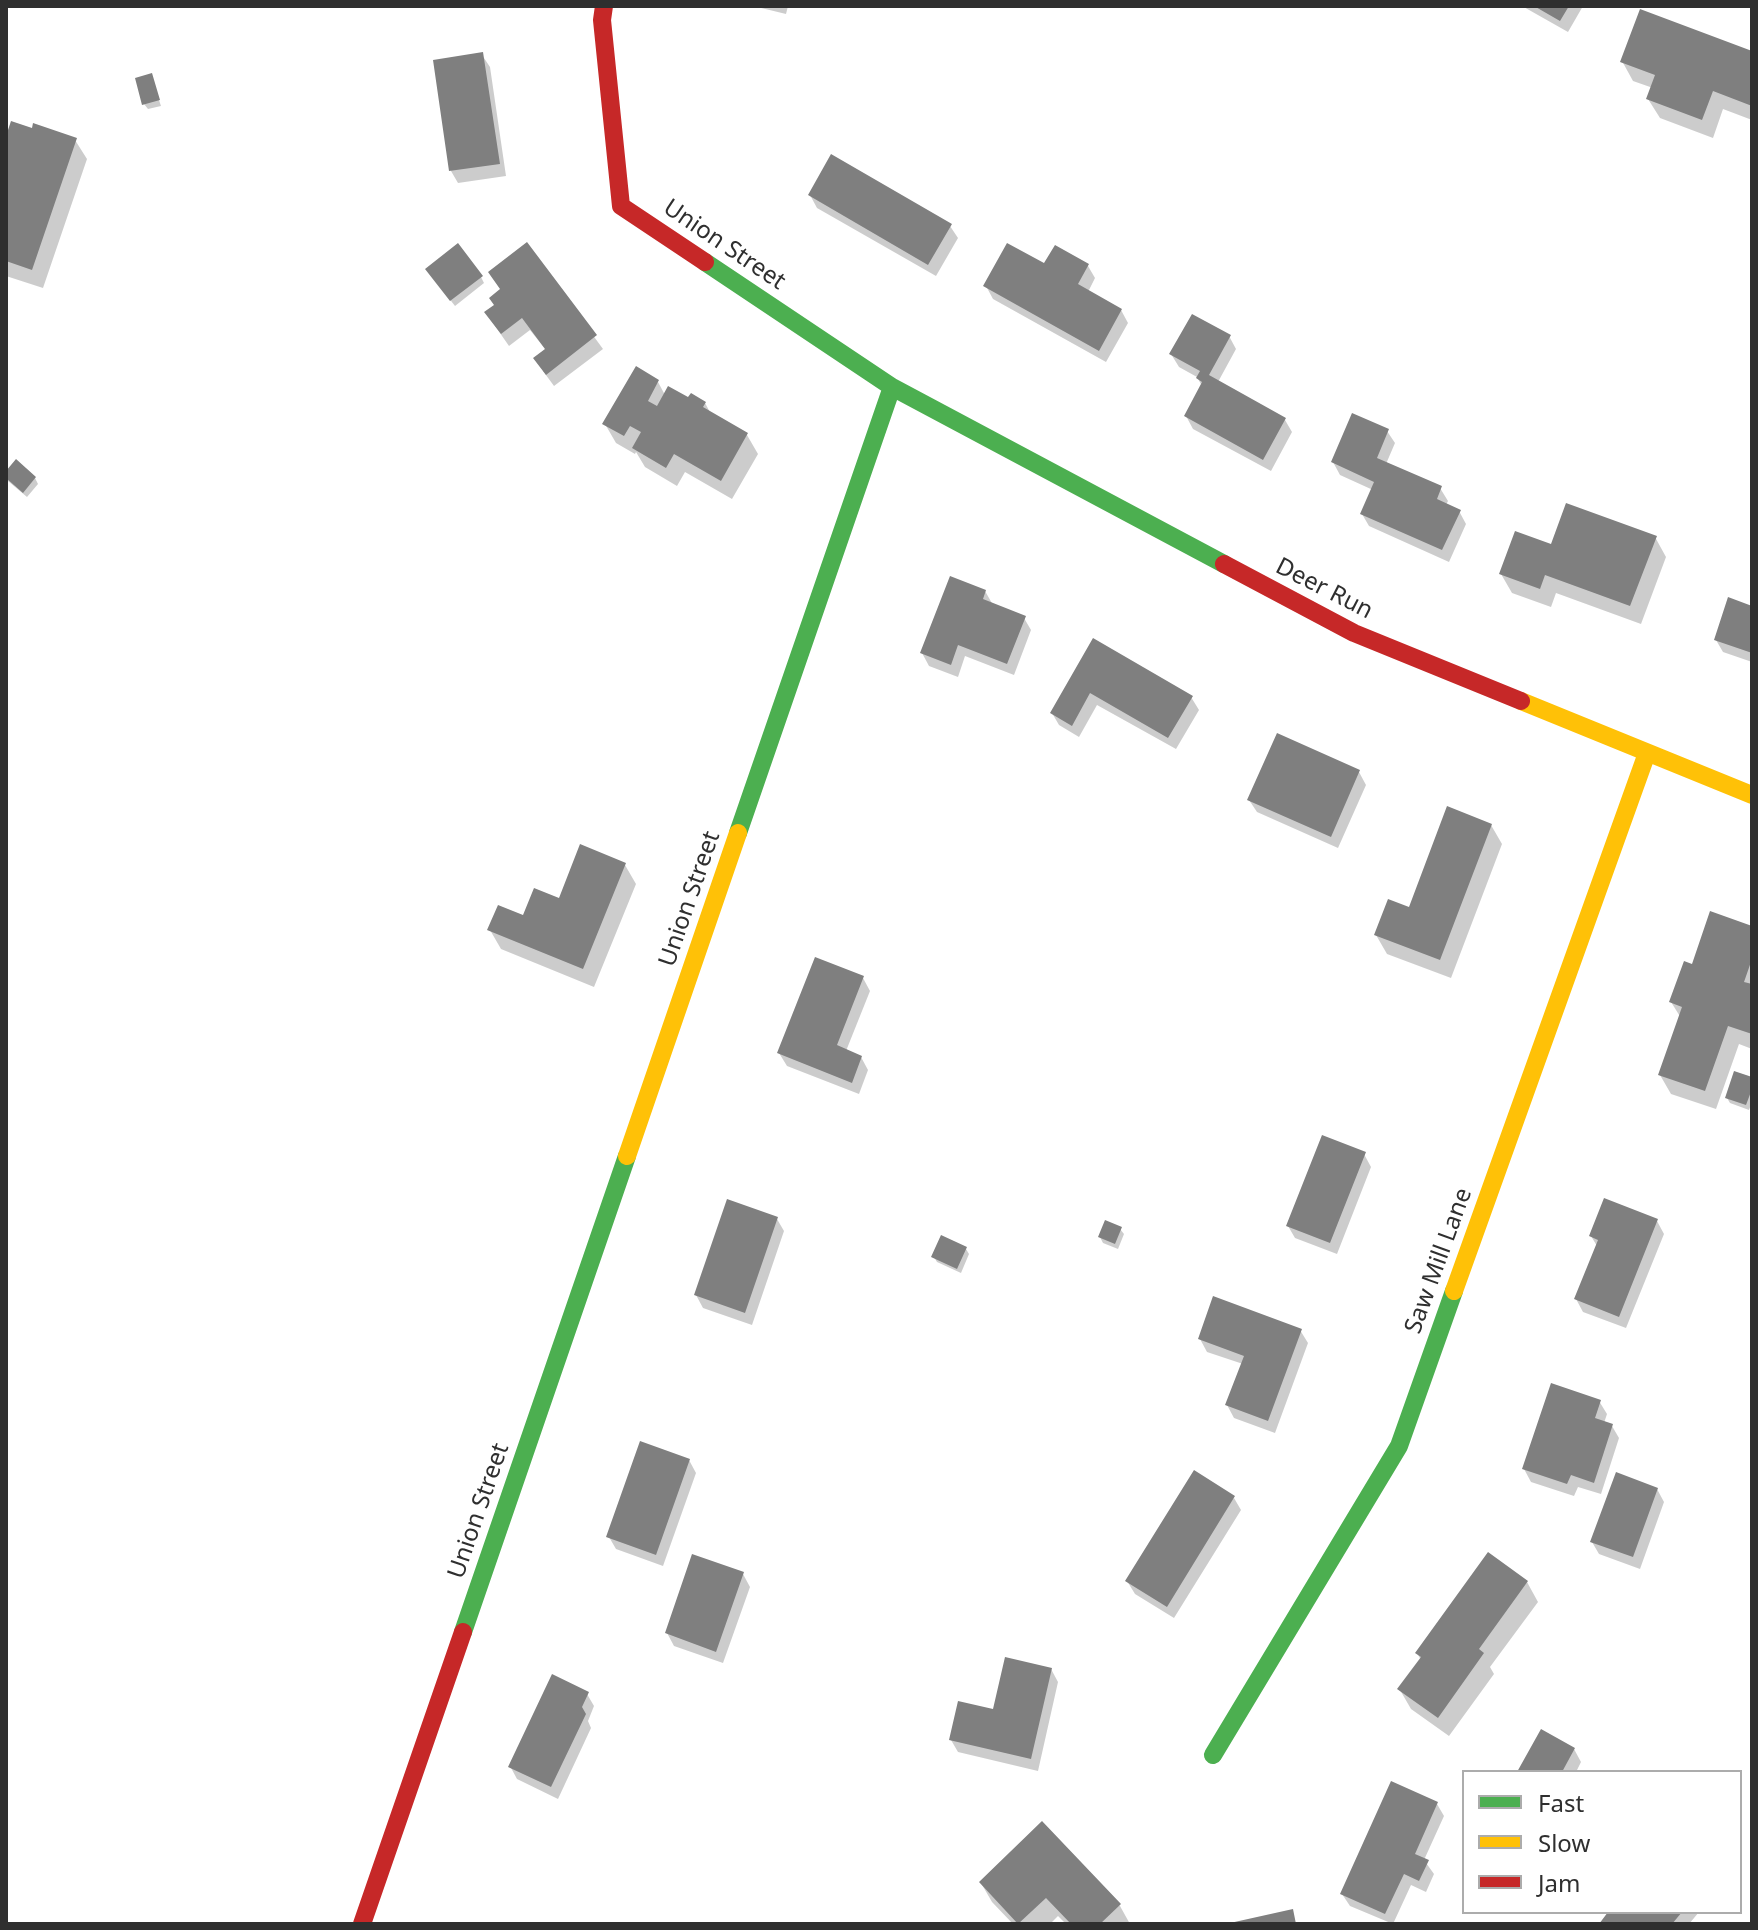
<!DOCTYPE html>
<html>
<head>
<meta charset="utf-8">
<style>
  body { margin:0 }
  #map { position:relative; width:1758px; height:1930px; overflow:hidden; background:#fff; font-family:"Noto Sans",sans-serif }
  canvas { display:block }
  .frame { position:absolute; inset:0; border:8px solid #2f2f2f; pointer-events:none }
  .legend { position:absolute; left:1462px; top:1770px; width:280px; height:144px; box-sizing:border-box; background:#fff; border:2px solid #acacac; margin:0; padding:10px 14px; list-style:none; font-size:24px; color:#2f2f2f }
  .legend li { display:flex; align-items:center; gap:16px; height:40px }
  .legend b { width:40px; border:2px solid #acacac }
</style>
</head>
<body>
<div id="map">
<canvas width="1758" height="1930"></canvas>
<div class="frame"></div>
<ul class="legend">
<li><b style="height:10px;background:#4caf50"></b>Fast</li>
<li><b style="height:10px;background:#ffc107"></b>Slow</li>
<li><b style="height:10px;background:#c62828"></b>Jam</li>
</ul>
</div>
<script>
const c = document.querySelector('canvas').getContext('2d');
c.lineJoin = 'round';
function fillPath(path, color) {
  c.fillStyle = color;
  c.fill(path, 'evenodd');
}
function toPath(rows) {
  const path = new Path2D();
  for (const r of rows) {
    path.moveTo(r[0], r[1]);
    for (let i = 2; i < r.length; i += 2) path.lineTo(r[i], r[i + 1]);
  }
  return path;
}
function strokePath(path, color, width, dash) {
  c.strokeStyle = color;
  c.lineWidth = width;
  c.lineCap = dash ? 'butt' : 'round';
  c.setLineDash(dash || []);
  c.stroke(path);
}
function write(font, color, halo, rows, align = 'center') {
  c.font = font + ' "Noto Sans",sans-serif';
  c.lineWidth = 8;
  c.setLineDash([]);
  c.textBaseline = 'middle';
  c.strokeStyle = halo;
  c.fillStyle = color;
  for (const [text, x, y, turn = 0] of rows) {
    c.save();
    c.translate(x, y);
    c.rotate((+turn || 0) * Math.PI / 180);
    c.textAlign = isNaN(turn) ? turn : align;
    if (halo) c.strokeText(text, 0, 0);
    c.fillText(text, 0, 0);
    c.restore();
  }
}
fillPath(toPath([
  [753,6,788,6,786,14],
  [1522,6,1583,6,1568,32],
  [1752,53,1752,120,1723,109,1713,138,1660,118,1648,99,1653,88,1633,81,1622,61],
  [482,55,490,67,506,176,458,183,451,171],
  [151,76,161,106,148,109,144,104],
  [75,140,87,159,43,288,6,276,6,142],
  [810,195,950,226,958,238,936,276,817,208],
  [527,245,603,349,554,386,543,371,546,350,530,330,509,346,486,313,496,306],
  [1045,266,1088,266,1095,278,1088,292,1121,310,1128,323,1106,362,993,299,986,286],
  [431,275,481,277,484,283,455,306],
  [1229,336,1236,349,1218,382,1285,420,1292,432,1271,471,1193,429,1186,416,1202,386,1197,377,1179,367,1171,354],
  [658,382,665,395,705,403,711,414,747,435,758,454,732,499,685,472,677,486,645,467,636,452,635,454,616,443,605,424],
  [1387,431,1395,443,1386,464,1440,488,1448,501,1446,505,1459,511,1466,524,1449,562,1369,526,1362,514,1373,490,1340,475,1333,462],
  [6,474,35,478,38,484,27,497,8,481],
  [1655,537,1666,557,1641,624,1556,593,1551,607,1512,593,1501,574,1552,547],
  [985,591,993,605,1024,618,1031,630,1014,675,965,656,958,677,929,666,922,653],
  [1752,608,1752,662,1723,652,1716,640],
  [1093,641,1191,697,1199,710,1176,749,1097,705,1079,737,1059,725,1052,713],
  [1359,772,1366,785,1338,848,1257,812,1249,800],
  [1491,825,1502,844,1451,978,1387,954,1376,935,1410,910],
  [625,865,636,884,594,987,501,949,490,930,524,918],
  [1752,928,1752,1049,1739,1044,1716,1109,1671,1094,1660,1075,1681,1018,1671,1002,1693,967],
  [863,978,870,991,846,1051,861,1057,868,1070,859,1094,787,1066,779,1053],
  [1752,1079,1752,1102,1749,1110,1730,1103,1727,1098],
  [1364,1154,1371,1167,1337,1254,1295,1238,1288,1226],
  [777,1219,784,1231,752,1325,703,1308,696,1295],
  [1657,1221,1664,1234,1626,1328,1583,1312,1576,1299,1597,1246,1591,1236],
  [1120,1229,1124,1234,1118,1249,1103,1243,1100,1237],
  [966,1249,969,1254,961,1273,937,1262,934,1257],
  [1300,1330,1308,1343,1275,1433,1234,1418,1227,1405,1243,1364,1207,1352,1200,1339],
  [1599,1401,1607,1414,1604,1423,1612,1426,1619,1438,1601,1494,1578,1487,1574,1496,1531,1482,1524,1469],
  [689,1460,696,1473,663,1566,616,1549,609,1537],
  [1657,1489,1664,1502,1640,1569,1599,1554,1592,1542],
  [1234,1498,1241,1510,1174,1618,1135,1594,1127,1581],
  [743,1574,750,1587,723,1663,674,1646,667,1633],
  [1527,1582,1538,1602,1490,1667,1494,1674,1449,1736,1411,1709,1400,1690,1421,1660,1417,1653],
  [1051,1669,1058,1682,1038,1771,958,1752,951,1740],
  [587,1694,594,1706,588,1721,591,1728,558,1799,517,1779,510,1766],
  [1574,1749,1581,1762,1576,1772,1519,1772],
  [1437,1804,1444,1816,1424,1860,1434,1874,1426,1892,1411,1885,1393,1924,1350,1906,1342,1894],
  [1042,1824,1120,1906,1130,1924,1066,1924,1058,1916,1050,1924,1013,1924,992,1902,981,1883],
  [1611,1912,1699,1912,1689,1924,1601,1924]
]), '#0003');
fillPath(toPath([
  [1534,6,1569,6,1560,21],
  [1640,9,1752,51,1752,106,1713,91,1702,120,1646,99,1655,75,1620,62],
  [483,52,500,164,449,171,433,60],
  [152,73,160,100,142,105,135,78],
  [11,121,32,128,33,123,77,138,32,270,6,261,6,136],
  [831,154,952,224,928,265,808,195],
  [527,242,597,335,546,375,533,358,545,349,522,318,501,334,484,312,494,305,489,298,500,289,488,272],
  [458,243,483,276,450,301,425,269],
  [1007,243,1044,263,1055,245,1089,264,1078,284,1122,309,1099,351,983,286],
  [1192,314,1231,335,1209,375,1286,418,1263,460,1184,416,1202,382,1196,378,1200,371,1169,354],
  [636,366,659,380,648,401,657,406,668,386,688,397,691,393,706,402,703,407,748,433,721,481,674,454,666,468,632,448,641,432,630,426,624,436,602,424],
  [1352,413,1389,429,1377,458,1442,486,1437,499,1461,510,1442,550,1360,514,1374,482,1331,462],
  [16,459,36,477,23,493,6,478,6,471],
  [1566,503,1657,536,1630,606,1545,575,1540,589,1499,574,1515,531,1551,544],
  [950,576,986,590,983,599,1026,616,1007,664,958,645,951,665,920,653],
  [1728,597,1752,606,1752,653,1714,640],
  [1093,638,1193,696,1168,738,1090,693,1072,726,1050,713],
  [1277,733,1360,770,1331,837,1247,800],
  [1447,806,1492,824,1440,960,1374,935,1388,899,1409,907],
  [580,844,626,863,583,969,487,930,498,905,523,915,534,888,559,898],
  [1710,911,1752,926,1752,959,1744,982,1752,984,1752,1034,1728,1026,1705,1091,1658,1075,1682,1007,1669,1002,1684,961,1692,964],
  [815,957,864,976,837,1045,862,1056,852,1083,777,1053],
  [1734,1071,1752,1077,1752,1089,1746,1105,1725,1098],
  [1322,1135,1366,1152,1330,1243,1286,1226],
  [1604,1198,1658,1219,1619,1317,1574,1299,1598,1240,1589,1236],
  [727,1199,778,1217,745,1313,694,1295],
  [1105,1220,1122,1227,1115,1244,1098,1237],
  [941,1235,967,1247,957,1269,931,1257],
  [1213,1296,1302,1329,1268,1421,1225,1405,1244,1356,1198,1339],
  [1551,1383,1601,1400,1595,1418,1613,1424,1594,1483,1571,1475,1567,1484,1522,1469],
  [640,1441,690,1459,656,1555,606,1537],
  [1194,1470,1235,1496,1167,1607,1125,1581],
  [1616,1472,1658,1488,1633,1557,1590,1542],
  [1488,1552,1528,1581,1479,1649,1484,1653,1438,1718,1397,1689,1421,1657,1415,1653],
  [692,1554,744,1572,716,1652,665,1633],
  [1005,1657,1052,1668,1031,1759,949,1740,958,1701,993,1709],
  [552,1674,589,1692,582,1707,586,1714,551,1787,508,1767],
  [1541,1729,1575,1748,1562,1772,1517,1772],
  [1391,1781,1438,1802,1415,1854,1429,1860,1419,1881,1404,1874,1385,1914,1340,1894],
  [1042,1821,1121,1904,1100,1924,1071,1924,1046,1898,1018,1924,979,1882],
  [1293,1909,1296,1924,1230,1924,1230,1923],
  [1608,1912,1682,1912,1672,1924,1599,1924]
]), '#7f7f7f');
strokePath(toPath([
  [705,262,892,387,1224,564],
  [738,833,892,387],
  [463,1632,627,1156],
  [1213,1755,1399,1446,1454,1291]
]), '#4caf50', 18);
strokePath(toPath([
  [1521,701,1752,795],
  [627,1156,738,833],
  [1454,1291,1647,753]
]), '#ffc107', 18);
strokePath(toPath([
  [604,6,602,20,621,206,705,262],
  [1224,564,1354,633,1521,701],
  [362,1924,463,1632]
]), '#c62828', 18);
write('24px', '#2f2f2f', '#fff', [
  ["Union Street",724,245,34],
  ["Deer Run",1324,589,27],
  ["Union Street",690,899,-71],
  ["Saw Mill Lane",1439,1261,-70],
  ["Union Street",479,1511,-71]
]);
</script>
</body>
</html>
